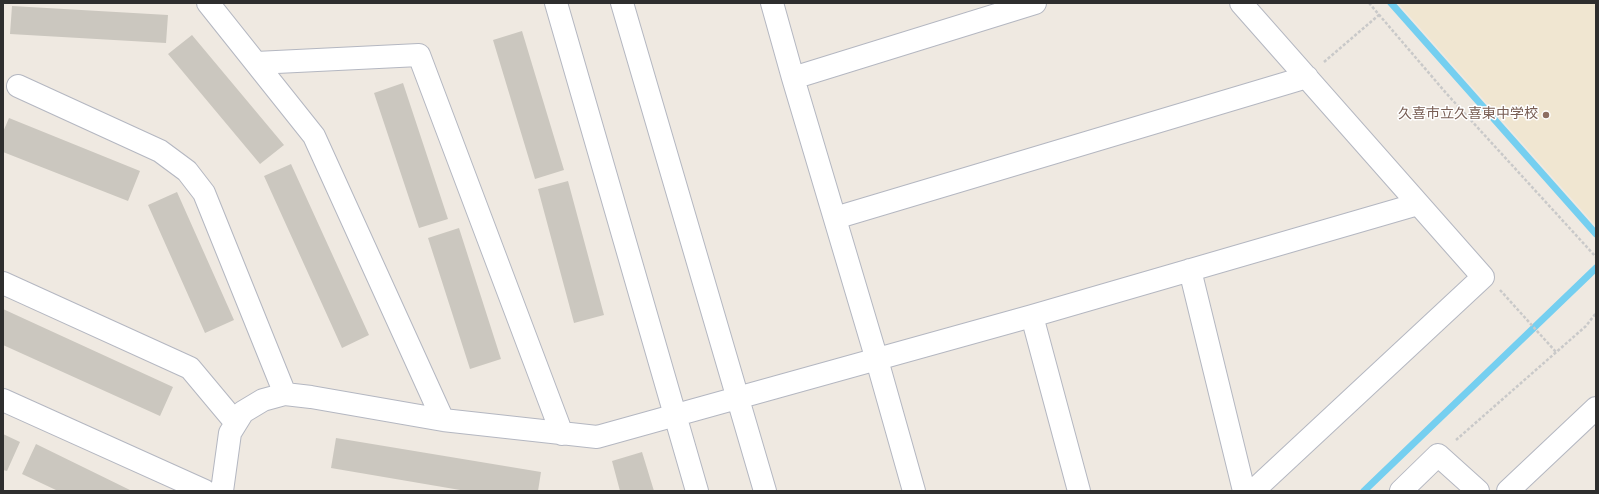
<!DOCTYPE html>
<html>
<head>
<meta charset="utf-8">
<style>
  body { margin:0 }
  #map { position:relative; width:1599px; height:494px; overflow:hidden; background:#efe9e1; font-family:"Source Sans 3",sans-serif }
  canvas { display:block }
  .frame { position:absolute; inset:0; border:4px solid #2e2e2e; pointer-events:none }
</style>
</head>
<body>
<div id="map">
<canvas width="1599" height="494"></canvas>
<div class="frame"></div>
</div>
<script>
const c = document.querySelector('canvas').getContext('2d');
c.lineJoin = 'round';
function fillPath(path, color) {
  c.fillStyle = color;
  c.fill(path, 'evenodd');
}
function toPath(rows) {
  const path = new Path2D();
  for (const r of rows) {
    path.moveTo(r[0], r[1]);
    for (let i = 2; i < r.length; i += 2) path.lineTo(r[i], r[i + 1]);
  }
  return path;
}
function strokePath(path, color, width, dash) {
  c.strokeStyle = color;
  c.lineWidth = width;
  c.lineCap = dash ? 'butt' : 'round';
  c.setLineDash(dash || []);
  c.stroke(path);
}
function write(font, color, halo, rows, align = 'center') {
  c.font = font + ' "Source Sans 3","Noto Sans JP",sans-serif';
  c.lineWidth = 3;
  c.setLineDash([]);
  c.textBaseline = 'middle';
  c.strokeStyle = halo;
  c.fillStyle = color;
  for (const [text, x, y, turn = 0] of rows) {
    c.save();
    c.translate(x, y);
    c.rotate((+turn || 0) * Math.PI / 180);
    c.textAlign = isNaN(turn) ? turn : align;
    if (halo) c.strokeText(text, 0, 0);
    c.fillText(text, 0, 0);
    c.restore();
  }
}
fillPath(toPath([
  [1398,3,1596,3,1596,226]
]), '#f0e6d1');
strokePath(toPath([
  [1391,3,1596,234],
  [1364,491,1596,268]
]), '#75cff0', 7);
fillPath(toPath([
  [12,6,168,15,166,43,10,34],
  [522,31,564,170,535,179,493,40],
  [192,35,284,145,260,164,168,54],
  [403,83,448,219,419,228,374,93],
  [9,118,140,171,128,201,3,152,3,132],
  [291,164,369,335,342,348,264,176],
  [568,181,604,315,574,323,538,189],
  [177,192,234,320,205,333,148,205],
  [459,228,501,359,470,369,428,238],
  [3,309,173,387,160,416,3,345],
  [3,434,20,442,7,471,3,470],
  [336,438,541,472,538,491,466,491,331,468],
  [36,444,132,491,58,491,22,474],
  [642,452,654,491,620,491,612,461]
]), '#cbc7bf');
const minor = toPath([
  [208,3,314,136,443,420],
  [556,3,697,491],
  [622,3,765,491],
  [772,3,793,78,877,360,914,491],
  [1241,3,1483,277,1253,491],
  [256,63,419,55,562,434],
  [793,78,1035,3],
  [18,86,160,151,187,171,204,193,285,394],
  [835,218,1307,77],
  [1190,270,1244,491],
  [3,283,190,368,236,423],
  [1032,316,1079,491],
  [3,400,205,491],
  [222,491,230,433,243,412,263,400,285,394,311,397,443,420,597,437,1032,316,1418,204],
  [1401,491,1438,455,1478,491],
  [1508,491,1596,408]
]);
strokePath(minor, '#b4b7c1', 24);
strokePath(toPath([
  [1369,3,1446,93,1596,257],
  [1324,62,1380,14],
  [1500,290,1556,352],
  [1456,440,1586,326,1596,313]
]), '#c9c9c9', 2.5, [3, 2]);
strokePath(minor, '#fff', 22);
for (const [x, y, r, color] of [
  [1546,115,4,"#8d6e63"]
]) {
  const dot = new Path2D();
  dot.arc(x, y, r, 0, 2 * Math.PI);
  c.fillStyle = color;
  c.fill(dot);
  strokePath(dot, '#fff', 1.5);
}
write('14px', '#785e54', '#fff', [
  ["久喜市立久喜東中学校",1538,115]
], 'right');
</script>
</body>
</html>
